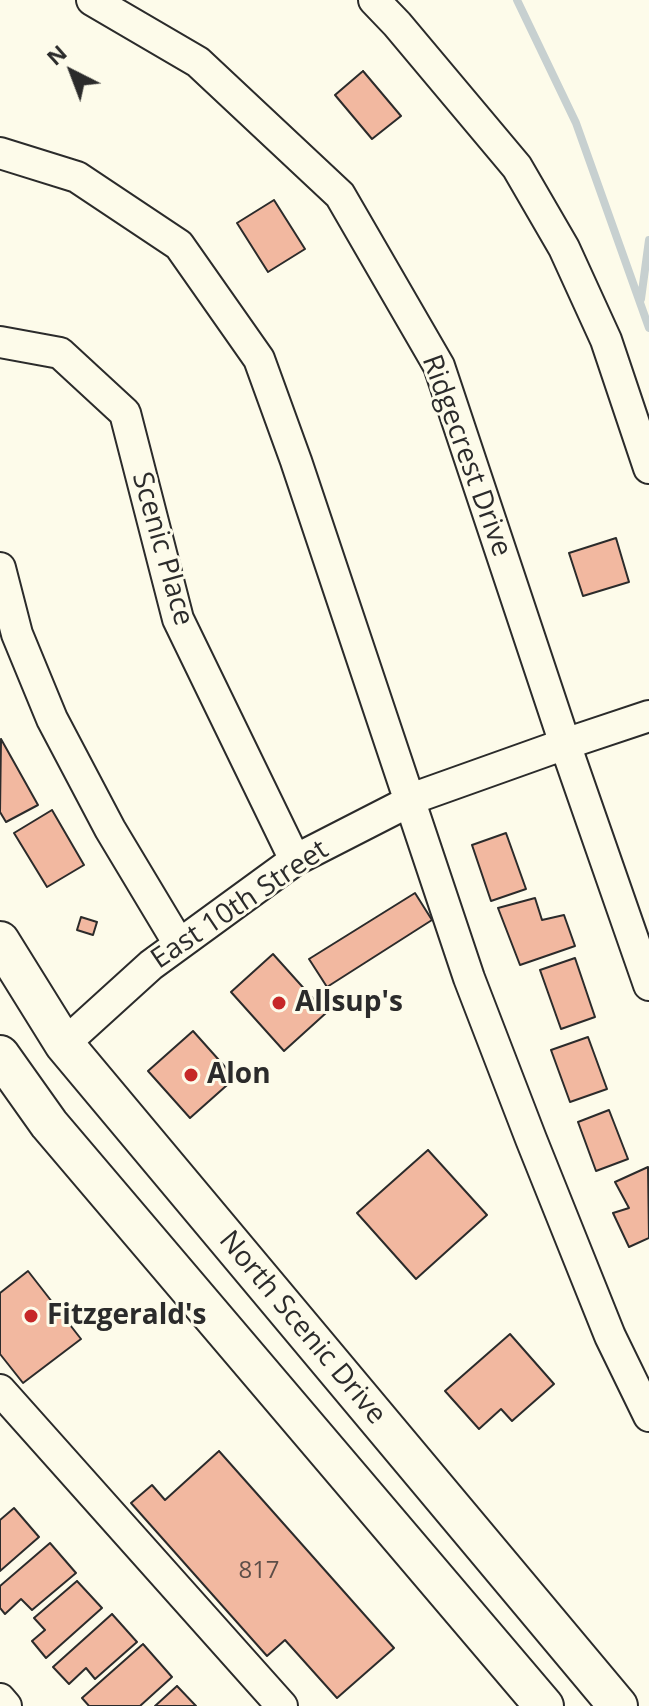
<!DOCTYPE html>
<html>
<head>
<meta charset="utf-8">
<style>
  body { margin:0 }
  #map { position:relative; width:649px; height:1706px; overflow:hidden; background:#fdfbea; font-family:"Open Sans",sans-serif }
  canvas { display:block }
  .north { position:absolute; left:32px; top:32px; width:80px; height:80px; -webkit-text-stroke:6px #fdfbea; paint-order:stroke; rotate:318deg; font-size:22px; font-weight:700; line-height:32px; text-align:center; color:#2b2b2b }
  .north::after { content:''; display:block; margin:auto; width:28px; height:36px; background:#2b2b2b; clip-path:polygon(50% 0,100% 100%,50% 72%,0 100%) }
</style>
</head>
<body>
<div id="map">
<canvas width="649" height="1706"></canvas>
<div class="north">N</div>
</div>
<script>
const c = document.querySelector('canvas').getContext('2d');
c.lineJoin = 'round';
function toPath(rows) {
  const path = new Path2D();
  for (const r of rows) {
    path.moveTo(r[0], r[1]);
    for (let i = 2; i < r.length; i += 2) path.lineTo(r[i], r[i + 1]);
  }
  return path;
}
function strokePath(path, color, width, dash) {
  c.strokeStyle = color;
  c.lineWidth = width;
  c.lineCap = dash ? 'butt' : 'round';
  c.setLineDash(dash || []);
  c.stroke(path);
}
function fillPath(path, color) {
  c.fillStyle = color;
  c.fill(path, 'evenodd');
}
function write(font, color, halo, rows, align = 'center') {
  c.font = font + ' "Open Sans",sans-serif';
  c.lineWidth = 6;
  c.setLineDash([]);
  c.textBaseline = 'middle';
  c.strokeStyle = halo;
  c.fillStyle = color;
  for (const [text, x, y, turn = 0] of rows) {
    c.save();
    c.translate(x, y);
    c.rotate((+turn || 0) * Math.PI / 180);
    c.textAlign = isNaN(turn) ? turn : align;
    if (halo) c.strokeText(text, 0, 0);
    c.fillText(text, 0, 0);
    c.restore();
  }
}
strokePath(toPath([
  [517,0,576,123,649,328],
  [641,299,649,240]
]), '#c7d0d0', 8);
const building = toPath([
  [363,71,401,116,372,139,335,95,363,71],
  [274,200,305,249,268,272,237,223,274,200],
  [616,538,629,582,583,596,569,553,616,538],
  [1,739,38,805,6,822,0,812,1,739],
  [52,810,84,865,47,887,14,833,52,810],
  [506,833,526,889,491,901,472,845,506,833],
  [415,893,432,920,327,987,309,959,415,893],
  [535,898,542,920,564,915,575,946,520,965,498,908,535,898],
  [81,917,97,922,93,935,77,930,81,917],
  [273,954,326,1013,284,1051,231,992,273,954],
  [575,958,595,1017,561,1029,540,970,575,958],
  [193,1031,235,1078,190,1118,148,1071,193,1031],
  [588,1037,607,1089,570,1102,551,1050,588,1037],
  [609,1110,628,1159,596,1171,578,1122,609,1110],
  [428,1150,487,1215,416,1279,357,1213,428,1150],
  [648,1167,649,1238,629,1247,613,1213,629,1208,615,1182,648,1167],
  [28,1271,81,1339,23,1383,0,1354,0,1293,28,1271],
  [510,1334,554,1384,512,1421,501,1409,479,1429,445,1391,510,1334],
  [219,1451,394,1648,337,1698,285,1640,267,1656,131,1503,152,1485,165,1500,219,1451],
  [14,1508,39,1537,0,1571,0,1520,14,1508],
  [50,1543,76,1573,32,1610,21,1599,5,1614,0,1608,0,1586,50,1543],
  [77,1581,102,1608,46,1658,32,1641,45,1630,34,1618,77,1581],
  [112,1614,137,1642,95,1679,86,1668,69,1684,53,1667,112,1614],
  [143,1644,172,1677,140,1706,89,1706,82,1698,143,1644],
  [177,1686,196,1706,155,1706,177,1686]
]);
fillPath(building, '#f2b8a0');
strokePath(building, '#2b2b2b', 2);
const minor = toPath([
  [92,0,198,62,340,195,439,366,565,744,649,985],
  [374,0,397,24,517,167,564,248,606,340,649,468],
  [0,153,77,177,179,245,259,359,296,461,469,978,531,1139,610,1336,649,1416],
  [0,342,60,353,125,413,178,619,295,860],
  [0,568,17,634,52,719,110,829,179,944],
  [64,1044,151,965,295,860,422,795,565,744,649,716],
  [0,1390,282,1706],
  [0,1699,6,1706]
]);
const major = toPath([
  [0,941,64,1044,618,1706],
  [0,1055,49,1124,544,1706]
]);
strokePath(minor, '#2b2b2b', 34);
strokePath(major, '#2b2b2b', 42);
strokePath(minor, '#fdfbea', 30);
strokePath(major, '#fdfbea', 38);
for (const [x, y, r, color] of [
  [279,1003,8,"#c62828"],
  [191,1075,8,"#c62828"],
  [31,1316,8,"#c62828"]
]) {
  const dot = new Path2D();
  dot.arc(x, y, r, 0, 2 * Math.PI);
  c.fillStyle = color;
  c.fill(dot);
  strokePath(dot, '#fdfbea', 3);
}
write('24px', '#5d4e48', null, [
  ["817",259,1571]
]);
write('28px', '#2b2b2b', '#fdfbea', [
  ["Ridgecrest Drive",466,456,70],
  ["Scenic Place",162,549,74],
  ["East 10th Street",240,905,-34],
  ["North Scenic Drive",302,1328,50]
]);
write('bold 28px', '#2b2b2b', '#fdfbea', [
  ["Allsup's",295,1003],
  ["Alon",207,1075],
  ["Fitzgerald's",47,1316]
], 'left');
</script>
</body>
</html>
